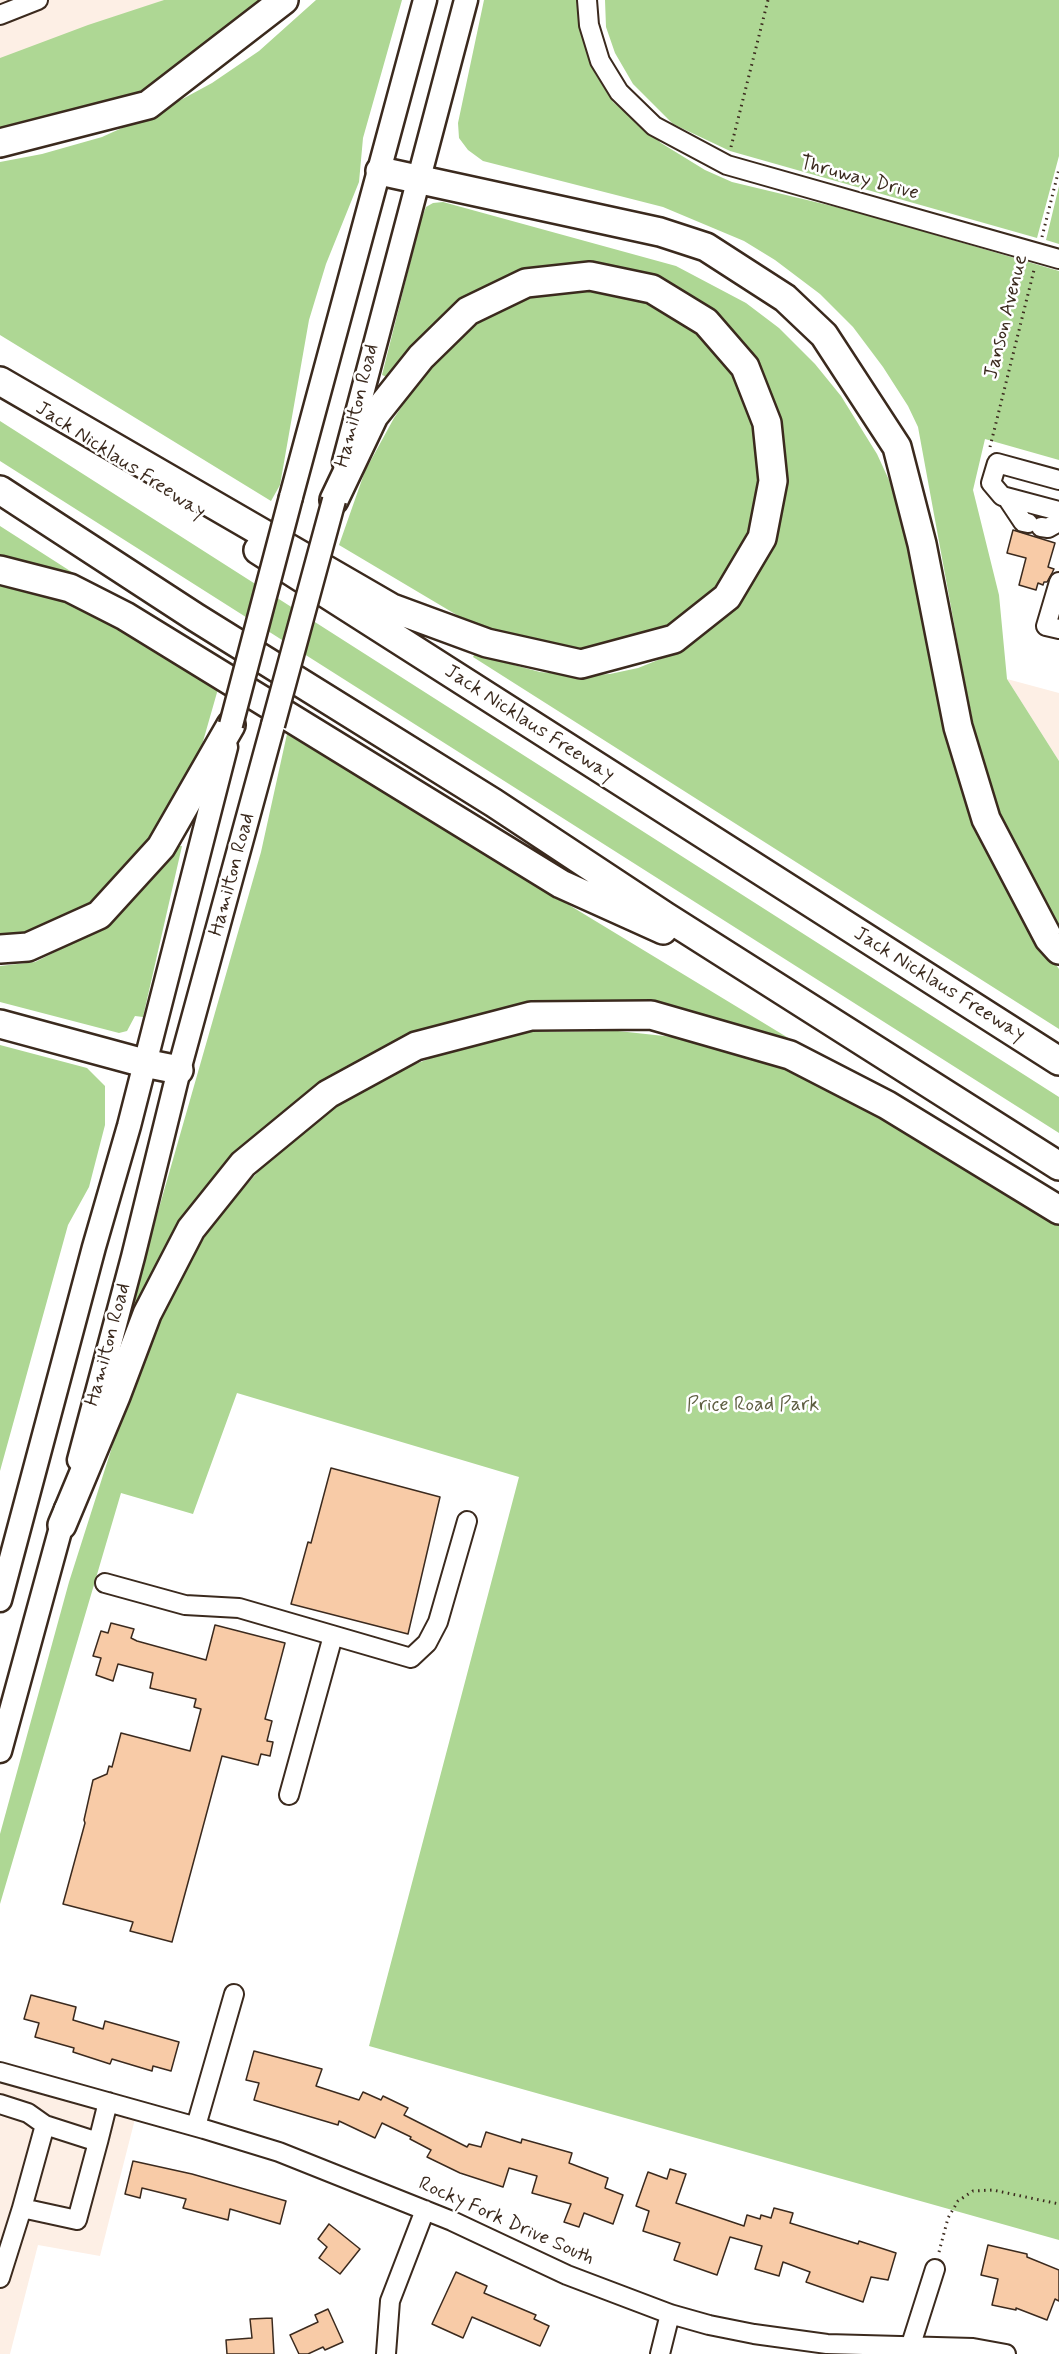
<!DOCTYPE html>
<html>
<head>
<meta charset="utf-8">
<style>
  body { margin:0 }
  canvas { display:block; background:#fff }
</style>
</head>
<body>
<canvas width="1059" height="2354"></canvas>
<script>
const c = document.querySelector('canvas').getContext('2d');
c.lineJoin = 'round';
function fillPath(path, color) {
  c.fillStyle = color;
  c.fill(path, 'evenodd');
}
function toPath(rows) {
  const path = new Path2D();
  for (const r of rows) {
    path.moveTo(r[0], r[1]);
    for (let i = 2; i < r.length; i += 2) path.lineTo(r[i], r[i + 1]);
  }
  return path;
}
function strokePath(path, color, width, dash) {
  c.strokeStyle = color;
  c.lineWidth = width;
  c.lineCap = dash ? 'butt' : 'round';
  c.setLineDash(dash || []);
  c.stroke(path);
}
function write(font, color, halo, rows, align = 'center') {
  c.font = font + ' Mynerve,sans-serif';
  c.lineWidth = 5;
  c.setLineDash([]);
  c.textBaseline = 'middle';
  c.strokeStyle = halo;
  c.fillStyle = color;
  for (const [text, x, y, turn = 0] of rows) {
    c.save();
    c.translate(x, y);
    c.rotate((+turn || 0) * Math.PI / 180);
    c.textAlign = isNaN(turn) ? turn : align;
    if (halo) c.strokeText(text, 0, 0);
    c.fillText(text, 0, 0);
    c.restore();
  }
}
fillPath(toPath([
  [0,0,164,0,0,67],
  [1007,679,1059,693,1059,761],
  [0,2078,136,2115,100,2256,38,2245,10,2354,0,2354]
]), '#fdefe5');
fillPath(toPath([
  [164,0,281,0,172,77,120,102,0,137,0,58,88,25],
  [316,0,402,0,363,138,359,182,326,264,309,320,280,485,271,501,0,335,0,162,42,154,102,137,164,109,212,83,259,51],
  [484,0,577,0,580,26,588,57,596,75,613,102,661,143,705,170,732,182,857,212,1059,271,1059,460,985,439,973,490,999,595,1007,679,1059,761,1059,929,1039,899,1003,824,981,761,964,678,918,427,908,406,883,367,853,327,820,294,775,260,744,241,663,207,483,161,468,150,459,138,458,123],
  [605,0,1059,0,1059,156,1037,238,730,151,673,124,633,84,615,53,606,27],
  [1059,186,1059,244,1046,240],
  [443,202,676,266,746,303,779,328,815,364,841,396,877,454,889,480,922,590,994,862,1018,910,1059,969,1059,1029,473,657,477,649,514,665,540,672,578,676,610,674,638,668,668,656,700,637,730,609,754,579,765,558,784,471,711,315,553,269,389,378,382,375,421,220,426,207,433,203],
  [572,289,603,290,651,305,702,336,736,376,747,400,764,457,758,516,730,578,678,628,572,656,477,627,339,545,365,471,394,418,430,365,464,331,501,308,538,294],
  [0,421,1059,1097,1059,1133,0,461],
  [0,526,78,576,74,582,0,563],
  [0,581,82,605,218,689,202,745,174,808,147,850,103,897,63,926,0,944],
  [287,734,795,1042,789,1045,709,1021,488,1016,298,1107,140,1309,131,1306,261,852],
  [175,846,182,846,143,1017,135,1016,127,1031,119,1033,0,1002,0,966,35,962,75,942,112,918,149,881],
  [618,1031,692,1039,801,1073,942,1153,1059,1225,1059,2240,369,2046,519,1477,237,1393,193,1514,121,1493,0,1904,0,1834,69,1582,127,1400,176,1283,216,1219,266,1163,320,1115,390,1074,472,1042,529,1032],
  [0,1045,87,1068,105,1086,105,1125,89,1187,68,1225,0,1471]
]), '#aed794');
const building = toPath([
  [1013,530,1055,543,1048,567,1054,569,1052,573,1047,582,1044,582,1043,585,1038,583,1036,590,1019,585,1026,558,1007,553,1013,530],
  [331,1468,440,1497,408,1634,291,1604,308,1542,311,1543,331,1468],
  [111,1623,134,1629,131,1638,137,1641,206,1660,215,1625,285,1643,265,1719,272,1721,267,1741,273,1742,270,1756,261,1754,258,1765,222,1756,172,1942,130,1931,133,1922,63,1904,85,1823,84,1820,93,1780,107,1774,109,1766,112,1767,121,1733,190,1751,201,1709,194,1707,196,1699,150,1688,153,1673,118,1664,113,1681,96,1675,101,1658,93,1656,101,1631,108,1633,111,1623],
  [31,1995,76,2007,73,2020,103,2029,105,2021,179,2042,171,2071,153,2066,152,2071,112,2059,110,2064,73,2052,74,2048,35,2037,39,2023,24,2019,31,1995],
  [254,2051,322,2069,316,2086,359,2100,363,2092,381,2100,383,2096,408,2108,404,2115,467,2147,469,2144,481,2147,486,2132,521,2143,522,2139,572,2153,569,2163,608,2178,605,2188,623,2195,613,2224,584,2213,579,2227,564,2222,571,2204,532,2193,537,2176,509,2168,503,2187,460,2173,427,2157,431,2150,410,2139,411,2137,382,2123,375,2138,339,2121,338,2125,254,2100,259,2083,246,2080,254,2051],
  [133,2161,192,2174,286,2201,280,2224,230,2209,228,2220,183,2208,186,2199,142,2188,140,2198,125,2194,133,2161],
  [670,2169,686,2174,676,2203,744,2226,747,2215,760,2219,761,2215,771,2218,774,2208,793,2213,790,2223,858,2244,859,2241,896,2253,888,2280,871,2277,863,2302,806,2282,810,2272,783,2262,779,2276,755,2269,762,2246,730,2237,717,2275,674,2260,680,2243,643,2231,649,2211,636,2206,648,2172,667,2179,670,2169],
  [329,2224,360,2249,340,2274,319,2258,327,2247,318,2239,329,2224],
  [988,2245,1027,2254,1027,2257,1059,2270,1059,2301,1055,2299,1047,2320,1016,2308,1016,2310,992,2305,998,2279,981,2275,988,2245],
  [456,2272,487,2286,484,2293,536,2315,534,2319,549,2326,540,2346,472,2317,463,2338,432,2324,456,2272],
  [328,2309,343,2342,325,2350,323,2347,308,2354,299,2354,290,2335,318,2322,315,2315,328,2309],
  [272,2318,274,2354,227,2354,226,2340,252,2338,250,2319,272,2318]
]);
fillPath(building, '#f8cba7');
strokePath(building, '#3b2a1e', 1.5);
const minor = toPath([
  [587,0,589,25,600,61,619,92,654,126,727,165,1059,259],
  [0,15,38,0],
  [1059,480,997,463,991,483,1002,496,1059,511],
  [1007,498,1023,522,1028,523],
  [1041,527,1048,528,1059,522],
  [1059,582,1046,626,1059,629],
  [105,1583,185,1605,239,1608,411,1658,427,1643,438,1622,467,1521],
  [289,1795,333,1636],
  [0,2072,204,2129,279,2152,452,2221,567,2275,670,2314,709,2325,754,2334,827,2344,973,2348,1006,2354],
  [0,2104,28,2113,45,2125,98,2142,77,2220,22,2208,0,2278],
  [196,2126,234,1994],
  [98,2142,108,2102],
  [22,2208,45,2125],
  [386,2354,390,2301,425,2210],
  [660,2354,670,2314],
  [908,2354,935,2269]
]);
const major = toPath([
  [344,462,466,0],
  [291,497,425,0],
  [79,1460,133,1257,179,1070,273,725],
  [0,1600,94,1247,129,1126,226,747],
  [0,1751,66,1509]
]);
const highway = toPath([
  [0,143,148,105,284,0],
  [380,171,660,232,706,247,785,298,824,335,897,447,922,544,958,727,986,819,1049,939,1059,950],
  [0,381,392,608,487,643,581,664,674,639,727,597,762,538,773,481,767,423,745,367,706,322,652,289,590,276,526,283,468,311,421,357,374,416,334,500],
  [0,490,195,617,494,803,665,916,1059,1166],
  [258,550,1059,1061],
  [0,570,70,588,125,616,561,884,663,930],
  [0,949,28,947,99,915,161,847,231,725],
  [0,1024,144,1063,179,1070],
  [62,1525,116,1396,147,1314,191,1229,243,1164,328,1094,416,1046,531,1016,651,1015,790,1055,887,1105,1059,1210]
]);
strokePath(minor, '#3b2a1e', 22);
strokePath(major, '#3b2a1e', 27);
strokePath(highway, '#3b2a1e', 32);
strokePath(toPath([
  [731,147,768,0],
  [1042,237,1059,169],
  [990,447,1034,270],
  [939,2252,948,2218,958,2201,973,2191,993,2190,1059,2204]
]), '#3b2a1e', 3, [1.5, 4.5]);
strokePath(minor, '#fff', 18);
strokePath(major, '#fff', 22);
strokePath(highway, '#fff', 27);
const majorBridge = toPath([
  [231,725,291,497],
  [273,725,334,500]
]);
strokePath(majorBridge, '#3b2a1e', 27, []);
strokePath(majorBridge, '#fff', 22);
write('20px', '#3b2a1e', '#fff', [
  ["Thruway Drive",859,179,15],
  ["Janson Avenue",1007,317,-76],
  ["Hamilton Road",358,406,-76],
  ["Jack Nicklaus Freeway",120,461,33],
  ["Jack Nicklaus Freeway",529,724,33],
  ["Hamilton Road",233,875,-75],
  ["Jack Nicklaus Freeway",939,985,32],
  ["Hamilton Road",109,1345,-75],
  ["Rocky Fork Drive South",506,2222,24]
]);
write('20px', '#5e5e41', '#fff', [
  ["Price Road Park",753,1406]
]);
</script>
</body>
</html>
